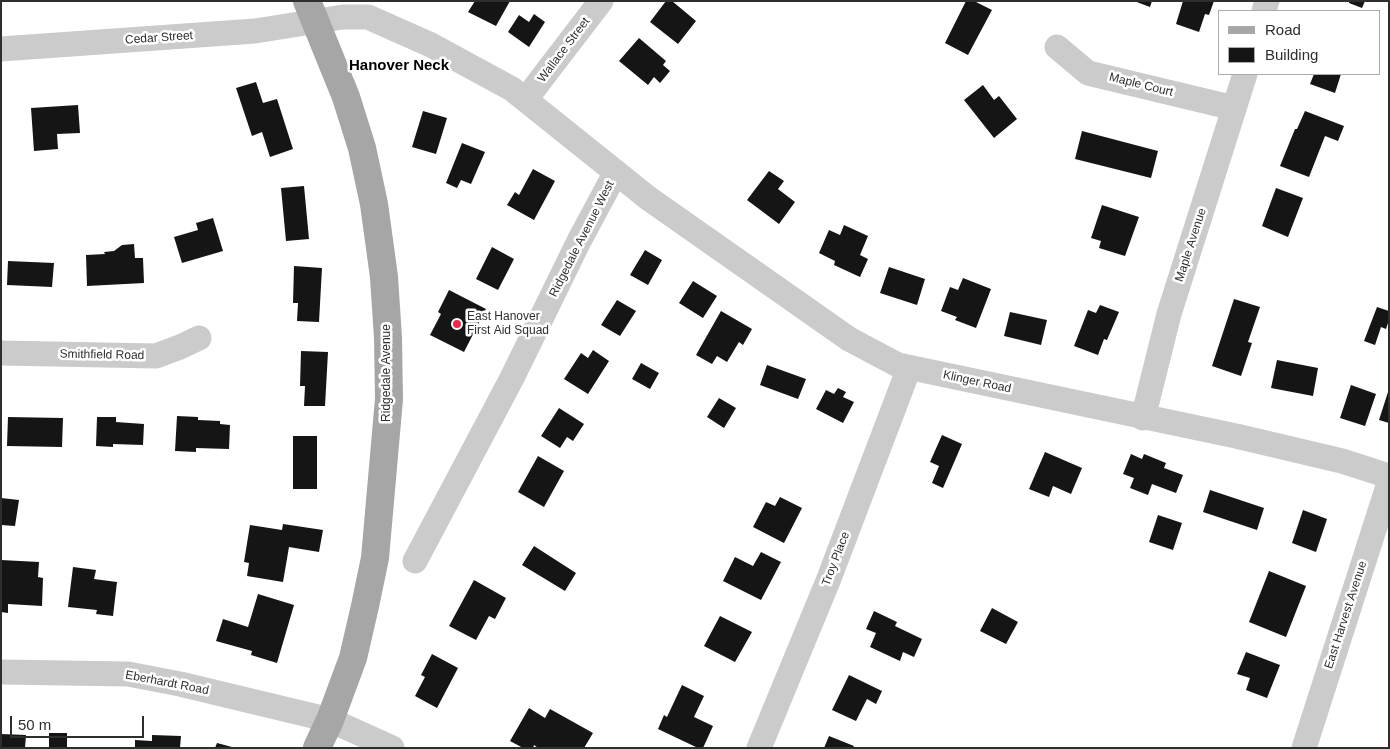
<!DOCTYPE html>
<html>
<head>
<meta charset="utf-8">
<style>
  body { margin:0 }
  #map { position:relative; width:1390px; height:749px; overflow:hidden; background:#fff; font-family:Helvetica,sans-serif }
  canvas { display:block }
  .frame { position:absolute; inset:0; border:2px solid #2e2e2e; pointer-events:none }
  .legend { position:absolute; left:1218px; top:10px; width:162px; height:65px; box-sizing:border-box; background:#fff; border:1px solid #ababab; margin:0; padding:6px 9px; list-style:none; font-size:15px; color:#2e2e2e }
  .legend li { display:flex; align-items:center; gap:10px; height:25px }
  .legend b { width:25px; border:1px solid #ababab }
  .scale { position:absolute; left:10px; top:716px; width:134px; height:22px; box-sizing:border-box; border:2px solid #2e2e2e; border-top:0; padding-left:6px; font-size:15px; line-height:18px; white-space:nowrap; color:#2e2e2e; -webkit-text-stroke:4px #fff; paint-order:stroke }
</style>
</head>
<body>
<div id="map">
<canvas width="1390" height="749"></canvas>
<div class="frame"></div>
<ul class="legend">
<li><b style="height:6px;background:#a6a6a6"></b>Road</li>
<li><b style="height:14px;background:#151515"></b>Building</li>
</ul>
<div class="scale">50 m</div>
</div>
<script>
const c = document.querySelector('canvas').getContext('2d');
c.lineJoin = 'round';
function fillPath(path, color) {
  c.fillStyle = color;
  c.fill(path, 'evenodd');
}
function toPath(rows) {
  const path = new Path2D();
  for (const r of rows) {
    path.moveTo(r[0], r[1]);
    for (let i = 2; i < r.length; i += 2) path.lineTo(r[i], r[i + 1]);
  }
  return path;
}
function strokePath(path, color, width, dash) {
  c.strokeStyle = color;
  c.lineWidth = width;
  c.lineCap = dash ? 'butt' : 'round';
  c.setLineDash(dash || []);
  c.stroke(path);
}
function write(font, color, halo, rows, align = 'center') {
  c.font = font + ' Helvetica,sans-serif';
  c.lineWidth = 5;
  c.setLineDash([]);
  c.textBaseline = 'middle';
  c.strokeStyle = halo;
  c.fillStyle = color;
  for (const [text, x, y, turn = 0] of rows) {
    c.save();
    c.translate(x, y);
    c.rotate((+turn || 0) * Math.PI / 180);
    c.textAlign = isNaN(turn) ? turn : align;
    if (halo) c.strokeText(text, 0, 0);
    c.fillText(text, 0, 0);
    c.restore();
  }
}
fillPath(toPath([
  [475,1,510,1,496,26,468,12],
  [666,1,672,1,696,21,678,44,650,22],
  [966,1,974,1,992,10,968,55,945,43],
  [1134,1,1152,1,1150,7],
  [1183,1,1214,1,1209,15,1205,14,1199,32,1176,24],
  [1349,1,1365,1,1362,8,1349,3],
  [534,14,545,22,529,47,508,32,519,15,529,22],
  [639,38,666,61,663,65,670,71,660,83,654,77,648,85,619,61],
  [1314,74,1341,74,1335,93,1310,84],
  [256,82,263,103,277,99,293,149,270,157,262,132,252,136,236,88],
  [983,85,994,100,999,96,1017,119,994,138,964,100],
  [78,105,80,133,57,134,58,149,34,151,31,108],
  [423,111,447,118,436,154,412,147],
  [1305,111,1344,126,1338,141,1325,136,1309,177,1280,166,1295,129,1297,129],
  [1082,131,1158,151,1151,178,1075,159],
  [462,143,485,152,471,184,461,180,457,188,446,183],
  [533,169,555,181,534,220,507,205,515,192,519,195],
  [769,171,784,181,778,189,795,202,779,224,747,200],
  [304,186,309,239,286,241,281,188],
  [1276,188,1303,198,1288,237,1262,226],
  [1102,205,1139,217,1125,256,1099,248,1101,241,1091,238],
  [213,218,223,251,182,263,174,237,198,230,196,223],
  [844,225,868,236,860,255,868,259,860,277,834,265,835,261,819,253,829,230,840,235],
  [134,244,135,258,143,258,144,283,87,286,86,255,105,254,104,252,114,251,122,245],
  [492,247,514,259,498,290,476,279],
  [645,250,662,260,648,285,630,275],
  [8,261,54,263,52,287,7,285],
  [294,266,322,268,319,322,297,321,298,303,293,303],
  [889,267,925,279,917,305,880,293],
  [963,278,991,289,976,328,955,320,957,317,941,311,950,287,958,290],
  [693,281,717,296,703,318,679,303],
  [449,290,486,309,464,352,430,335,441,314,438,312],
  [1234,299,1260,307,1248,342,1252,343,1241,376,1212,366],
  [617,300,636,311,620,336,601,325],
  [1100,305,1119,312,1107,340,1104,339,1098,355,1074,346,1088,310,1096,313],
  [1377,307,1389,311,1389,320,1386,329,1381,327,1375,345,1364,341],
  [721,311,752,329,743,345,739,342,727,362,717,356,712,364,696,355],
  [1010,312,1047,320,1041,345,1004,336],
  [593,350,609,361,588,394,564,379,581,353,588,358],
  [301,351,328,352,325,406,304,406,305,386,300,386],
  [1277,360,1318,368,1313,396,1271,388],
  [641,363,659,373,650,389,632,379],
  [767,365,806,379,798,399,760,385],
  [1351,385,1376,394,1365,426,1340,418],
  [838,388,846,392,843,397,854,402,843,423,816,409,826,390,834,394],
  [1388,392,1389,392,1389,423,1379,420],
  [719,398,736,408,724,428,707,417],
  [559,408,584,424,573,441,567,437,560,448,541,436],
  [177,416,198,417,198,420,220,421,220,424,230,425,229,449,196,448,196,452,175,451],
  [8,417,63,418,62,447,7,446],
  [97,417,116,417,116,422,144,424,143,445,113,444,113,447,96,446],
  [942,435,962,444,943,488,932,483,939,466,930,462],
  [293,436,317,436,317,489,293,489],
  [1045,452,1082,468,1071,494,1053,486,1049,497,1029,489],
  [1131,454,1142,459,1144,454,1166,463,1164,468,1183,475,1176,493,1152,484,1148,495,1130,488,1134,478,1123,474],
  [538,456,564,471,544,507,518,492],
  [1210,490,1264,508,1257,530,1203,512],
  [780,497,802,508,784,543,753,527,766,502,775,506],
  [1,498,19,500,15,526,1,525],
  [1303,510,1327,519,1316,552,1292,543],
  [1158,515,1182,523,1173,550,1149,542],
  [283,524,323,530,319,552,289,547,283,582,247,576,249,563,244,562,250,525,282,530],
  [534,546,576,573,565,591,522,565],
  [761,552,781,562,761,600,723,581,735,557,753,566],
  [1,560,39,562,38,577,43,578,42,606,8,604,8,613,1,612],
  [73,567,96,570,94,579,117,582,113,616,96,614,97,610,68,607],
  [1269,571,1306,586,1286,637,1249,622],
  [474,580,506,598,495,619,489,616,476,640,449,626],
  [258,594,294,605,277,663,251,655,252,651,216,641,223,619,248,627],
  [992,608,1018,622,1006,644,980,631],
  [874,611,897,622,895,626,922,639,914,657,903,652,900,661,870,647,876,633,866,629],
  [720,616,752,632,735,662,704,646],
  [1246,652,1280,665,1267,698,1246,690,1250,678,1237,674],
  [432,654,458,668,437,708,415,696,425,677,421,675],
  [849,675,882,691,876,704,867,699,856,721,832,710],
  [682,685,704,696,694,717,713,726,703,748,698,748,658,729,664,715,667,717],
  [529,708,545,718,550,709,593,733,584,748,538,748,534,745,533,748,523,748,510,741],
  [49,733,67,733,67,748,49,748],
  [1,734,26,735,25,748,1,748],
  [152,735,181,736,180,748,135,748,135,740,152,741],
  [829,736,854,746,853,748,824,748],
  [217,743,232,747,232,748,215,748]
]), '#151515');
strokePath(toPath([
  [1264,11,1267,1],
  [1057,47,1088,73,1234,108],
  [1,49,255,31,343,17,368,17,431,45,512,89,648,198,849,339,898,365,1236,436,1342,461,1389,476],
  [526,99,601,1],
  [1,353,156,356,180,347,199,338],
  [1143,418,1169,314,1245,74],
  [415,561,512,378,579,241,616,172],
  [1,672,128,674,180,684,330,720,392,748],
  [759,748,828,581,909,368],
  [1304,748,1389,483]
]), '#cbcbcb', 25);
strokePath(toPath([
  [307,1,346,97,362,148,374,204,384,277,388,338,389,399,375,558,365,606,353,658,330,720,317,748]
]), '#a6a6a6', 28);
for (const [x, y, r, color] of [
  [457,324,5,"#ea2b4b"]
]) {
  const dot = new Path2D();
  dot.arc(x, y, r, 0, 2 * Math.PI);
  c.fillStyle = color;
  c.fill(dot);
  strokePath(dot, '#fff', 2);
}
write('12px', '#2e2e2e', '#fff', [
  ["Cedar Street",159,38,-4],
  ["Wallace Street",564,50,-53],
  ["Maple Court",1141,85,14],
  ["Ridgedale Avenue West",582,239,-63],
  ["Maple Avenue",1191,245,-72],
  ["Smithfield Road",102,355,1],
  ["Ridgedale Avenue",387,373,-90],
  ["Klinger Road",977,382,12],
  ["Troy Place",836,559,-69],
  ["East Harvest Avenue",1346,615,-72],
  ["Eberhardt Road",167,683,11]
]);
write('12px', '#2e2e2e', '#fff', [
  ["East Hanover",467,317],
  ["First Aid Squad",467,331]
], 'left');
write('bold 15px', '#000', '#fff', [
  ["Hanover Neck",399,66]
]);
</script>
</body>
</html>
